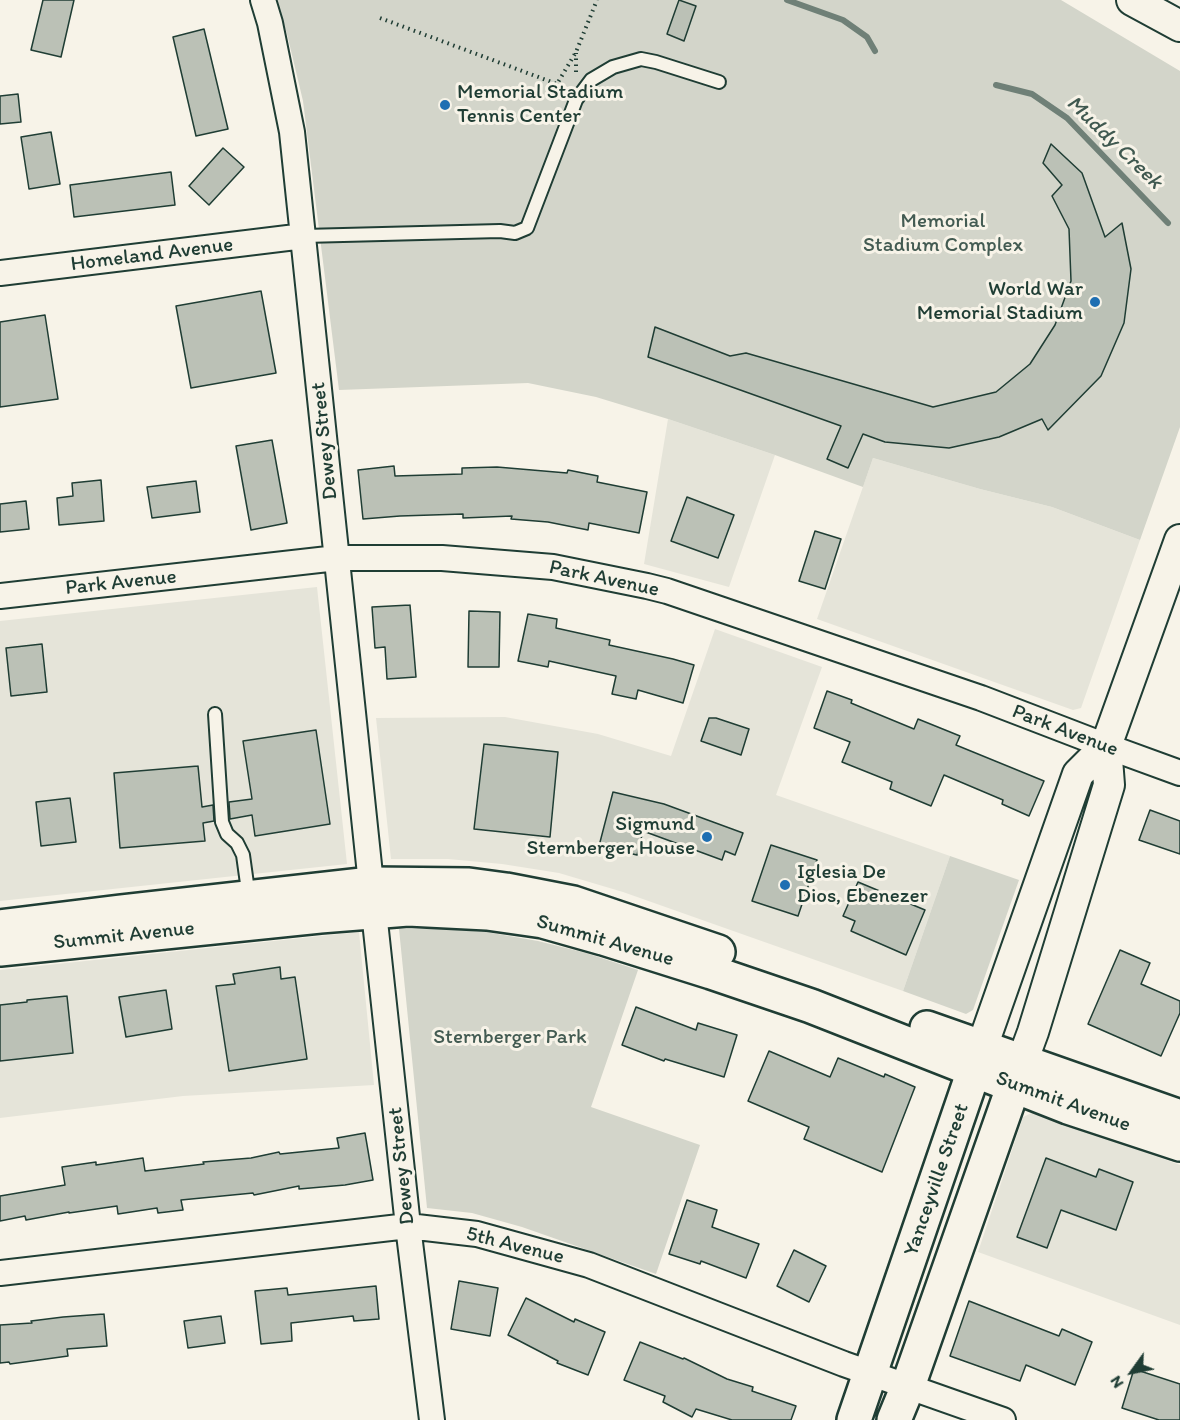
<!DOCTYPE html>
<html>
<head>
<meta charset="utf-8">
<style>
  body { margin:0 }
  #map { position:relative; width:1180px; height:1420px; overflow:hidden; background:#f7f3e8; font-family:Itim,sans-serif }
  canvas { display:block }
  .north { position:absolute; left:1102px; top:1342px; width:60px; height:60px; -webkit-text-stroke:4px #f7f3e8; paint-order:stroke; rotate:237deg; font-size:16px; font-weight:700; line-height:24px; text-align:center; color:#1f3d34 }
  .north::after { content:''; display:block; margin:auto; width:21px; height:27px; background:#1f3d34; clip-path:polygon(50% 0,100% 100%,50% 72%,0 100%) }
</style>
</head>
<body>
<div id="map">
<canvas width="1180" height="1420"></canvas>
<div class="north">N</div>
</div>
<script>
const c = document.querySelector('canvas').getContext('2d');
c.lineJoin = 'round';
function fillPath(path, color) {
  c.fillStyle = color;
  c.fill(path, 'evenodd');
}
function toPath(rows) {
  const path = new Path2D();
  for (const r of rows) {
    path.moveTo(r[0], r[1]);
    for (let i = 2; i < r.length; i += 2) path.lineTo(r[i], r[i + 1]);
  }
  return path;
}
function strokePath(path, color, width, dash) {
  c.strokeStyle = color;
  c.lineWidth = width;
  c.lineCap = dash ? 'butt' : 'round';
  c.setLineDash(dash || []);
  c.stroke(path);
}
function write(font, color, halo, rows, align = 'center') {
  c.font = font + ' Itim,sans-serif';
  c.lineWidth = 6;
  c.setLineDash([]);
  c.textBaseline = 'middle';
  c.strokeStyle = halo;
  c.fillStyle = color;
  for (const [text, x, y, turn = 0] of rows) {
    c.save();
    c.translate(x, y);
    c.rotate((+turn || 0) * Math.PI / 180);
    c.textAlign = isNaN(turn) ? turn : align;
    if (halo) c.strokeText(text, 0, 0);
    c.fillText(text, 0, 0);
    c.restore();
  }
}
fillPath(toPath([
  [668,419,775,455,729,587,644,564],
  [873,458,980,489,1052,507,1140,540,1081,708,1073,710,817,619],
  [317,587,347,864,0,901,0,621],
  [715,629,822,667,776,795,950,856,903,991,623,892,559,873,502,864,448,859,391,859,376,718,505,717,598,734,671,756],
  [359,932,374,1085,183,1096,0,1118,0,970],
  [1034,1112,1180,1165,1180,1325,978,1252,1023,1117]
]), '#e5e4d9');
fillPath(toPath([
  [277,0,1061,0,1180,71,1180,427,1140,540,1052,507,980,489,873,458,863,487,775,455,668,419,596,397,528,383,339,390,303,101,287,34],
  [950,856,1019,880,973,1010,966,1014,903,991],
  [399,929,442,929,486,932,538,941,586,953,638,970,591,1107,700,1145,656,1274,522,1227,472,1213,427,1208]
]), '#d3d5ca');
strokePath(toPath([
  [787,0,843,20,867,37,875,51],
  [996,85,1032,94,1067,118,1168,223]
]), '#6f8077', 6);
const building = toPath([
  [43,0,74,0,61,57,31,50,43,0],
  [679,0,696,6,684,41,667,34,679,0],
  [204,29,228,129,196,136,173,37,204,29],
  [18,94,21,122,0,124,0,96,18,94],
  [51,132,60,184,29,189,21,137,51,132],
  [1051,144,1082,173,1105,237,1122,223,1131,269,1124,323,1101,376,1048,430,1042,419,999,437,949,448,885,442,863,434,848,468,827,459,841,426,648,357,655,327,730,356,746,353,933,407,996,392,1030,364,1055,325,1071,281,1069,229,1052,196,1062,185,1043,163,1051,144],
  [223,148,244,167,209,205,189,186,223,148],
  [171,172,175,205,74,217,70,185,171,172],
  [261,291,276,373,191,388,176,306,261,291],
  [45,315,58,399,0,407,0,322,45,315],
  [272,440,287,523,251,530,236,446,272,440],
  [394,466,395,476,462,474,462,468,497,467,567,473,568,470,598,476,597,482,647,492,639,533,589,523,588,530,548,522,511,519,512,516,463,518,463,514,400,516,363,519,358,470,394,466],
  [101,480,104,521,59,525,57,498,73,496,72,483,101,480],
  [196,481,200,512,152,518,147,487,196,481],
  [687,497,734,515,718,558,671,541,687,497],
  [26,501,29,529,0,532,0,504,26,501],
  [815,531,841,539,825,589,799,581,815,531],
  [410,605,416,677,387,679,385,647,375,648,372,607,410,605],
  [469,611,500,612,499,667,468,667,469,611],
  [528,614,557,619,556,628,610,640,609,645,673,659,694,665,683,703,638,690,636,699,612,694,616,676,549,661,548,667,518,661,528,614],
  [42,644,47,692,11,696,6,648,42,644],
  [827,691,852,700,851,703,914,729,918,719,960,736,956,745,1044,781,1029,816,1002,804,1003,800,944,775,931,806,890,789,892,782,842,762,850,742,814,728,827,691],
  [709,718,716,718,749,729,741,755,701,741,709,718],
  [316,730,330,824,255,836,252,815,230,819,229,802,252,799,243,741,316,730],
  [484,744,558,752,550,837,474,829,484,744],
  [198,766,202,807,213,805,214,821,203,823,205,841,120,848,114,773,198,766],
  [613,792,664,804,743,833,735,855,725,851,722,860,643,831,637,855,599,846,613,792],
  [70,798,76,842,41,846,36,802,70,798],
  [1150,810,1180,821,1180,854,1139,840,1150,810],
  [771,845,817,860,798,916,752,901,771,845],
  [858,882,925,910,906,955,851,931,855,921,843,916,858,882],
  [1120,950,1150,963,1141,984,1180,1001,1180,1013,1161,1056,1088,1024,1120,950],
  [280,967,281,979,295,977,307,1059,229,1071,216,986,235,984,233,974,280,967],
  [166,990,172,1029,126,1037,119,997,166,990],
  [67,996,73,1053,0,1061,0,1005,27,1002,27,1000,67,996],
  [636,1007,696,1030,698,1023,737,1035,724,1077,665,1059,664,1061,622,1045,636,1007],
  [769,1051,830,1077,838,1058,884,1077,885,1074,915,1087,882,1172,804,1139,809,1127,748,1101,769,1051],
  [365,1133,373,1180,345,1185,299,1189,299,1186,254,1195,253,1193,181,1200,183,1210,158,1213,157,1208,118,1214,117,1206,69,1213,69,1212,26,1220,25,1216,0,1221,0,1196,65,1185,62,1167,96,1162,96,1165,143,1158,145,1171,204,1164,203,1162,251,1158,279,1152,280,1154,339,1148,337,1138,365,1133],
  [1046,1158,1096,1177,1099,1169,1133,1182,1116,1230,1061,1210,1047,1248,1017,1237,1046,1158],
  [687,1200,717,1210,712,1227,759,1244,746,1278,701,1261,700,1264,669,1254,687,1200],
  [794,1250,826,1266,809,1302,777,1286,794,1250],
  [459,1281,498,1288,490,1336,451,1329,459,1281],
  [376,1286,379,1319,354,1321,353,1316,291,1323,292,1341,261,1344,255,1291,287,1288,288,1295,376,1286],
  [526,1298,574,1322,575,1319,605,1332,588,1375,557,1363,558,1361,508,1335,526,1298],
  [969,1301,1059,1336,1062,1329,1092,1342,1075,1385,1026,1365,1020,1381,950,1356,969,1301],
  [104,1314,107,1346,67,1349,68,1356,10,1364,9,1362,0,1363,0,1325,32,1323,31,1321,63,1317,104,1314],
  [221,1316,225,1343,188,1348,184,1321,221,1316],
  [640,1342,683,1359,684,1358,727,1379,753,1387,752,1391,796,1406,791,1420,732,1420,696,1409,692,1417,663,1402,665,1396,624,1380,640,1342],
  [1134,1369,1180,1384,1180,1420,1159,1420,1122,1408,1134,1369]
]);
fillPath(building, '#bbc1b6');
strokePath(building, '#1f3d34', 1.5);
const service = toPath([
  [304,236,500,231,515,233,527,228,576,100,591,80,613,67,641,59,656,62,719,82],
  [215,714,222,822,227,834,237,843,243,855,249,898]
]);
const minor = toPath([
  [263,0,270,23,292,132,371,884],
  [0,273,304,236],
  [0,596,337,558,442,558,553,567,647,586,667,591,981,698,1106,746,1180,773],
  [374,912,408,1226,432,1420],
  [0,1273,408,1226,477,1234,589,1265,844,1364,1003,1420]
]);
const tertiary = toPath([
  [1132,0,1180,26],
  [982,1047,1078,774,1106,746],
  [1022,1062,1033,1032,1109,785,1106,746,1180,540]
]);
const secondary = toPath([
  [854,1420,982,1047],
  [894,1420,908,1386,1022,1062]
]);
const primary = toPath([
  [0,927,120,912,371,884,469,885,506,890,573,903,718,952],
  [0,949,320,916,408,909,487,913,543,921,603,938,711,972,811,1006,1068,1107,1180,1144],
  [927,1028,1180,1117]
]);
strokePath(service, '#1f3d34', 16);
strokePath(minor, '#1f3d34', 28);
strokePath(tertiary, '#1f3d34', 34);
strokePath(secondary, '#1f3d34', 38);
strokePath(primary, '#1f3d34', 38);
strokePath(toPath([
  [380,18,557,84,576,52,597,0],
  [576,72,576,53]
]), '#1f3d34', 4, [1.5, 4.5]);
strokePath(service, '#f7f3e8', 12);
strokePath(minor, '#f7f3e8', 24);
strokePath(tertiary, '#f7f3e8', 30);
strokePath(secondary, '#f7f3e8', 33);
strokePath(primary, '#f7f3e8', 33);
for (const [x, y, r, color] of [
  [445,105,6,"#1f6fb2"],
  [1095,302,6,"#1f6fb2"],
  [707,837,6,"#1f6fb2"],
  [785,885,6,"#1f6fb2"]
]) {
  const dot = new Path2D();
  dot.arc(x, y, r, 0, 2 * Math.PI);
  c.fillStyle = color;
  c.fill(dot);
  strokePath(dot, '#f7f3e8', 2);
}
write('21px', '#1f3d34', '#f7f3e8', [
  ["Memorial Stadium",457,93],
  ["Tennis Center",457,117],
  ["World War",1083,290,"right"],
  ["Memorial Stadium",1083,314,"right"],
  ["Sigmund",695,825,"right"],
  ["Sternberger House",695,849,"right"],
  ["Iglesia De",797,873],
  ["Dios, Ebenezer",797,897]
], 'left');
write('21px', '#435b52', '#f7f3e8', [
  ["Memorial",943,222],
  ["Stadium Complex",943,246],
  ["Sternberger Park",510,1038]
]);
write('21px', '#1f3d34', '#f7f3e8', [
  ["Homeland Avenue",152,255,-7],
  ["Dewey Street",325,441,-96],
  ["Park Avenue",604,579,12],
  ["Park Avenue",121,583,-6],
  ["Park Avenue",1065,731,21],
  ["Summit Avenue",124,936,-6],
  ["Summit Avenue",605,941,16],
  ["Summit Avenue",1063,1102,20],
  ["Dewey Street",402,1166,-96],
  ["Yanceyville Street",937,1180,-71],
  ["5th Avenue",515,1246,14]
]);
write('italic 22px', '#405950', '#f7f3e8', [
  ["Muddy Creek",1114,143,44]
]);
</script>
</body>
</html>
